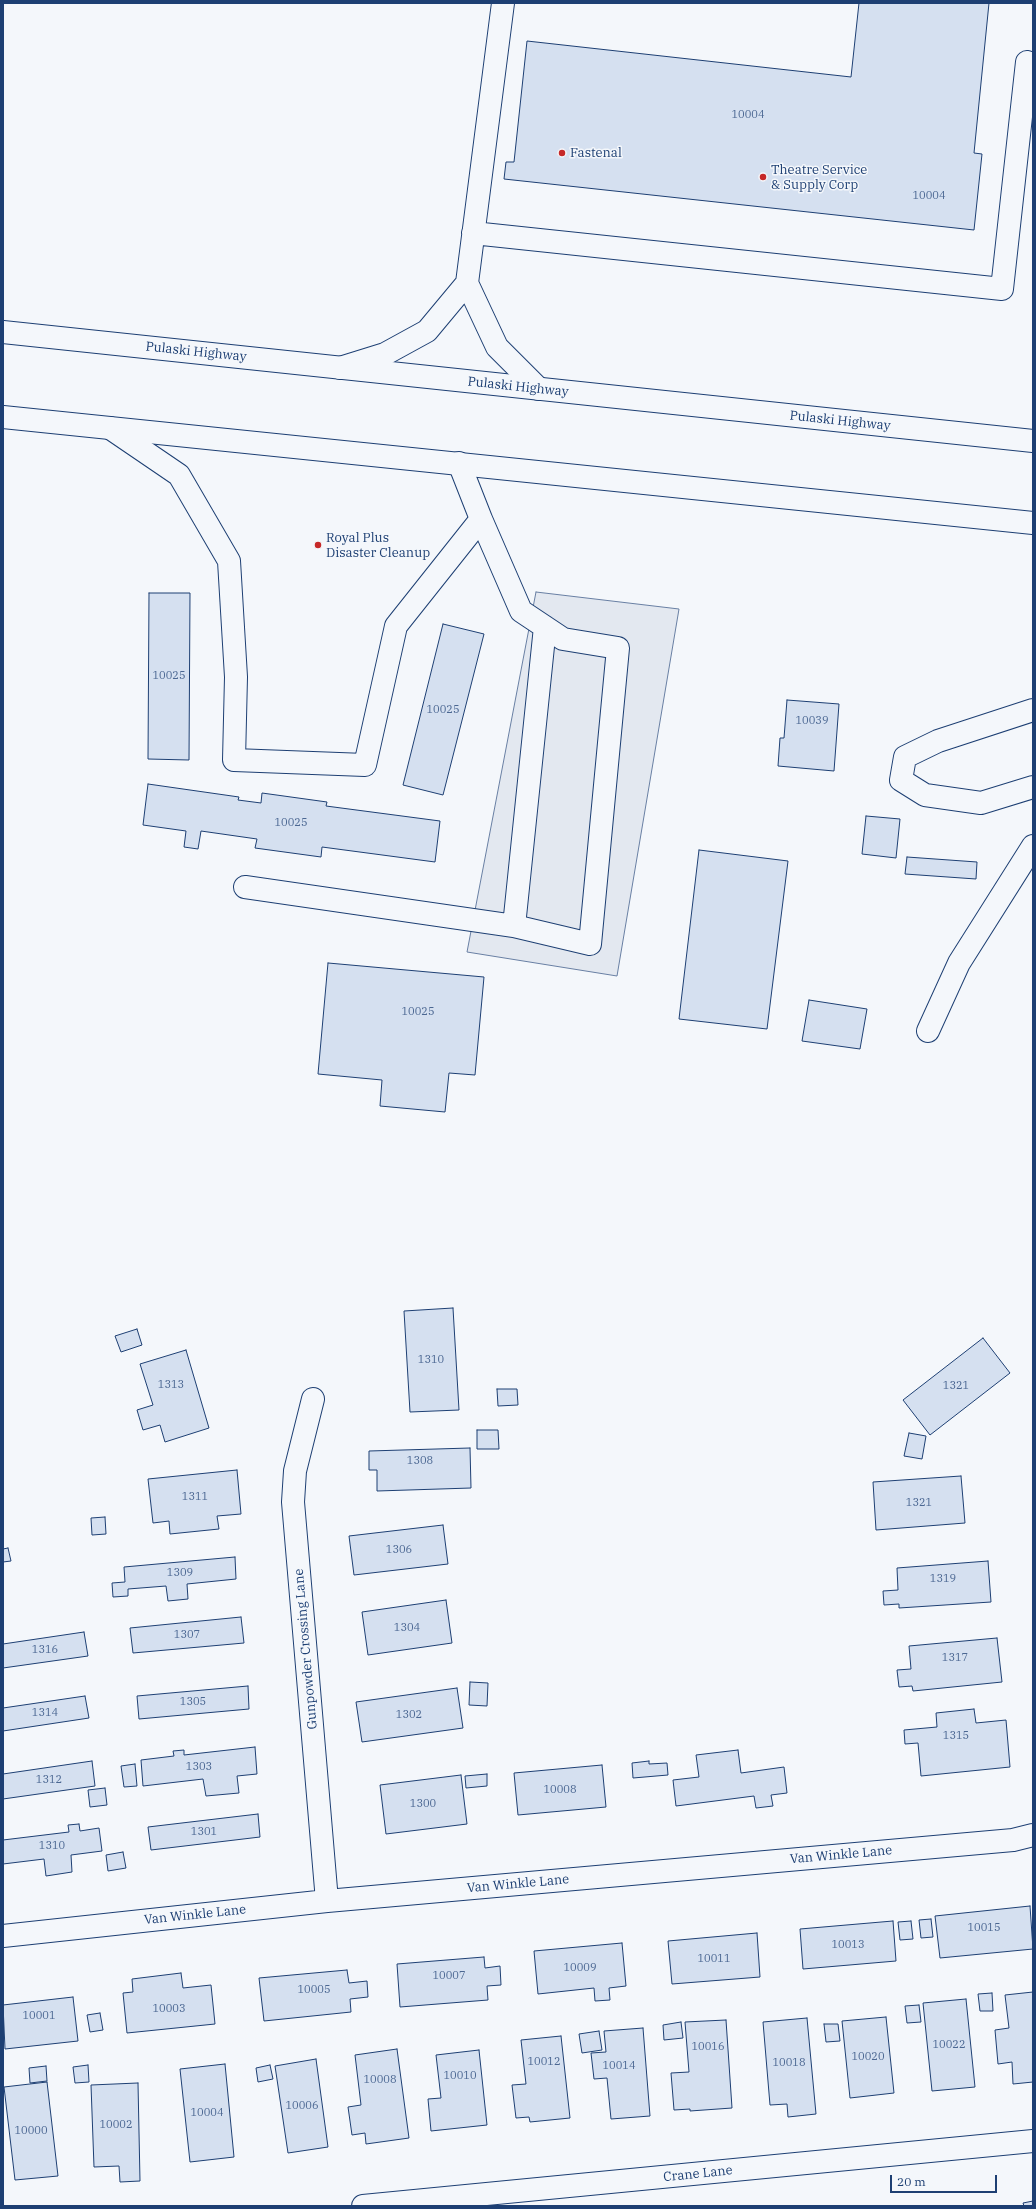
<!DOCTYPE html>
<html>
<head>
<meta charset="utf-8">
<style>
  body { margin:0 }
  #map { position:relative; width:1036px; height:2209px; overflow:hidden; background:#f4f7fb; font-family:"IBM Plex Serif",serif }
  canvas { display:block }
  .frame { position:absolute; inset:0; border:4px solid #1d3f73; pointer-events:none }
  .scale { position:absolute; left:890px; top:2175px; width:107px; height:18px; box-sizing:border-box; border:2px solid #1d3f73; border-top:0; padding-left:5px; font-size:12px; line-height:14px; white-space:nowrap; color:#1d3f73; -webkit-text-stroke:3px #f4f7fb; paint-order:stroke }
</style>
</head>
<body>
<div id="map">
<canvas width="1036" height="2209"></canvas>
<div class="frame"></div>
<div class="scale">20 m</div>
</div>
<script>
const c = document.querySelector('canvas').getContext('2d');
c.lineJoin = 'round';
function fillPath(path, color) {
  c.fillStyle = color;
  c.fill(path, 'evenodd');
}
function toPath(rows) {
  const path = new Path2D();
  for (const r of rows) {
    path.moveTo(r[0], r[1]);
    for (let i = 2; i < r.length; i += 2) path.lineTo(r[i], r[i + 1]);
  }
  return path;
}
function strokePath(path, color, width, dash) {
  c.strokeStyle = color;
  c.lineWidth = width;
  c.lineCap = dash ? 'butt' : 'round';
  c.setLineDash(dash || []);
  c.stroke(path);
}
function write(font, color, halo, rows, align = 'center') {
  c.font = font + ' "IBM Plex Serif",serif';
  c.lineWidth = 3;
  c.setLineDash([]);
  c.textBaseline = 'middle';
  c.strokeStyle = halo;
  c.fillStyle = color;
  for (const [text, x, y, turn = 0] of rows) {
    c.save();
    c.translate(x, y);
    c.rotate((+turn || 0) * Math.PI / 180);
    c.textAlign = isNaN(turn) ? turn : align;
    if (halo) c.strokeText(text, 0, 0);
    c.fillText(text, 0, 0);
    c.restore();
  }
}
const parking = toPath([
  [536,592,679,609,617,976,467,952,536,592]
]);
fillPath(parking, '#e3e8f0');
strokePath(parking, '#687fa3', 1);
const building = toPath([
  [859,3,989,3,974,153,982,154,974,230,504,179,506,162,514,162,527,41,851,77,859,3],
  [149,593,190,593,189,760,148,759,149,593],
  [443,624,484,634,443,795,403,785,443,624],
  [787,700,839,704,834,771,778,766,780,738,784,738,787,700],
  [148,784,239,797,238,800,261,803,262,793,327,802,326,806,440,821,435,862,322,847,321,857,255,848,257,839,201,831,198,849,184,847,186,831,143,825,148,784],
  [866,816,900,819,896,858,862,854,866,816],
  [699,850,788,861,767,1029,679,1019,699,850],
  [907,857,977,862,976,879,905,874,907,857],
  [328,963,484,977,475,1075,449,1073,445,1112,380,1106,382,1080,318,1074,328,963],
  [809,1000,867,1009,860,1049,802,1041,809,1000],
  [453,1308,459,1410,410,1412,404,1311,453,1308],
  [137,1329,142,1345,121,1352,115,1336,137,1329],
  [983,1338,1010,1373,930,1435,903,1400,983,1338],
  [186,1350,209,1428,165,1442,160,1425,143,1430,137,1410,153,1405,140,1364,186,1350],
  [497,1389,517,1389,518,1405,498,1406,497,1389],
  [477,1430,498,1430,499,1449,477,1449,477,1430],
  [909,1433,926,1436,922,1459,904,1456,909,1433],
  [470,1448,471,1488,377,1491,377,1470,369,1470,369,1451,470,1448],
  [237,1470,241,1514,217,1516,219,1529,170,1534,169,1521,153,1523,148,1479,237,1470],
  [961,1476,965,1523,876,1530,873,1482,961,1476],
  [105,1517,106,1534,92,1535,91,1518,105,1517],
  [443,1525,448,1564,354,1575,349,1536,443,1525],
  [8,1548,11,1561,3,1562,3,1549,8,1548],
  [235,1557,236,1579,187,1584,188,1599,168,1601,166,1586,128,1589,128,1596,113,1597,112,1583,125,1582,124,1567,235,1557],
  [988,1561,991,1602,899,1608,899,1604,884,1605,883,1591,898,1590,897,1568,988,1561],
  [446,1600,452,1643,368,1655,362,1612,446,1600],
  [241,1617,244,1643,133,1653,130,1628,241,1617],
  [84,1632,88,1656,3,1668,3,1644,84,1632],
  [997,1638,1002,1682,913,1691,912,1686,899,1687,897,1670,911,1669,909,1646,997,1638],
  [470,1682,488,1683,487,1706,469,1705,470,1682],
  [248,1686,249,1709,139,1719,137,1696,248,1686],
  [457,1688,463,1728,362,1742,356,1702,457,1688],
  [85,1696,89,1718,3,1731,3,1708,85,1696],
  [974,1709,976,1723,1006,1720,1010,1767,921,1776,918,1743,905,1744,904,1730,937,1727,936,1713,974,1709],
  [255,1747,257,1774,237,1776,239,1793,206,1796,203,1779,143,1786,141,1760,174,1756,173,1751,184,1750,184,1755,255,1747],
  [738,1750,741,1773,784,1767,787,1793,771,1795,773,1806,756,1808,754,1796,676,1806,673,1780,699,1777,696,1755,738,1750],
  [92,1761,95,1786,3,1799,3,1774,92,1761],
  [649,1761,649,1764,667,1763,668,1775,633,1778,632,1763,649,1761],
  [135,1764,137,1786,124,1787,121,1766,135,1764],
  [602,1765,606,1807,518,1815,514,1773,602,1765],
  [487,1774,487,1786,466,1788,465,1776,487,1774],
  [461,1775,467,1824,386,1834,380,1785,461,1775],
  [105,1788,107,1805,90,1807,88,1790,105,1788],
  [258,1814,260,1837,151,1850,148,1827,258,1814],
  [79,1824,80,1831,99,1828,102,1851,71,1855,72,1872,46,1876,44,1859,3,1864,3,1840,69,1832,68,1825,79,1824],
  [123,1852,126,1868,108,1871,106,1855,123,1852],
  [1030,1906,1033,1949,940,1958,935,1916,1030,1906],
  [931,1919,933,1937,921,1938,919,1920,931,1919],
  [893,1921,896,1961,803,1969,800,1929,893,1921],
  [911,1921,913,1939,900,1940,898,1922,911,1921],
  [757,1933,760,1977,672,1984,668,1941,757,1933],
  [622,1943,626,1986,609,1988,610,2000,595,2001,594,1988,538,1994,534,1951,622,1943],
  [484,1957,485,1968,500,1966,501,1985,487,1986,488,2000,400,2007,397,1964,484,1957],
  [347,1970,349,1983,367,1981,368,1997,350,1999,351,2012,264,2021,259,1978,347,1970],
  [181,1973,183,1988,211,1985,215,2024,127,2033,123,1993,133,1992,132,1979,181,1973],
  [1033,1992,1033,2082,1013,2084,1012,2062,998,2064,995,2030,1009,2028,1005,1995,1033,1992],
  [992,1993,993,2011,980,2011,978,1994,992,1993],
  [73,1997,78,2041,5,2049,3,2005,73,1997],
  [966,1999,975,2087,932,2091,923,2003,966,1999],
  [919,2005,921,2022,907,2023,905,2006,919,2005],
  [100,2013,103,2030,90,2032,87,2015,100,2013],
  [886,2017,894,2093,850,2098,842,2021,886,2017],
  [807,2018,816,2114,788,2117,787,2104,770,2105,763,2022,807,2018],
  [726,2020,732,2108,690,2111,690,2109,674,2110,671,2073,689,2072,685,2022,726,2020],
  [681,2022,683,2038,664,2040,663,2025,681,2022],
  [824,2024,838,2024,840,2041,826,2042,824,2024],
  [643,2028,650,2116,611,2119,607,2078,594,2079,591,2053,606,2052,604,2031,643,2028],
  [599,2031,602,2050,582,2053,579,2034,599,2031],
  [561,2036,570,2118,530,2122,529,2117,516,2118,512,2085,526,2084,521,2040,561,2036],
  [397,2049,409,2138,366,2144,365,2133,352,2135,348,2107,361,2105,355,2055,397,2049],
  [479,2050,487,2125,431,2131,428,2099,441,2098,436,2055,479,2050],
  [316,2059,328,2147,288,2153,275,2066,316,2059],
  [225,2064,234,2157,190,2162,180,2069,225,2064],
  [88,2065,89,2082,75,2083,73,2067,88,2065],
  [270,2065,273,2079,258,2082,256,2068,270,2065],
  [46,2066,47,2081,30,2083,29,2068,46,2066],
  [47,2082,58,2176,15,2180,4,2087,47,2082],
  [138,2083,140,2181,120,2182,119,2166,94,2167,91,2085,138,2083],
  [1033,2201,1033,2206,1024,2206,1023,2203,1033,2201]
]);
fillPath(building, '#d5e0f0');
strokePath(building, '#1d3f73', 1);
const minor = toPath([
  [503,3,467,283,497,347,539,389],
  [473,233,1002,289,1027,62],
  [340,368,385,354,427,331,467,283],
  [110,428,179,475,229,561,236,677,234,760,365,765,396,626,481,519,459,463],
  [481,519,521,611,563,639,618,648,590,944,514,926,545,627],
  [1033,710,938,741,905,757,901,780,925,795,981,803,1033,787],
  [245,887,514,926],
  [928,1031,959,963,1033,846],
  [313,1399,295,1471,293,1502,327,1901],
  [3,1936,327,1901,1013,1840,1033,1835],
  [363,2206,1033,2141]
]);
const highway = toPath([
  [3,332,1033,441],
  [3,417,1033,523]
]);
strokePath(minor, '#1d3f73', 24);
strokePath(highway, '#1d3f73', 24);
strokePath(minor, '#f4f7fb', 22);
strokePath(highway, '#f4f7fb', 22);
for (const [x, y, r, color] of [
  [562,153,4,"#c62828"],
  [763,177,4,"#c62828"],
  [318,545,4,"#c62828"]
]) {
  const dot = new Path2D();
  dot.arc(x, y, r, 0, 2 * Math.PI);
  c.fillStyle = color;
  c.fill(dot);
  strokePath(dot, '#f4f7fb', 1.5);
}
write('11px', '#4b6792', null, [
  ["10004",748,115],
  ["10004",929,196],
  ["10025",169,676],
  ["10025",443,710],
  ["10039",812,721],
  ["10025",291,823],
  ["10025",418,1012],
  ["1310",431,1360],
  ["1313",171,1385],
  ["1321",956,1386],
  ["1308",420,1461],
  ["1311",195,1497],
  ["1321",919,1503],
  ["1306",399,1550],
  ["1309",180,1573],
  ["1319",943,1579],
  ["1304",407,1628],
  ["1307",187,1635],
  ["1316",45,1650],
  ["1317",955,1658],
  ["1305",193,1702],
  ["1314",45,1713],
  ["1302",409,1715],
  ["1315",956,1736],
  ["1303",199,1767],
  ["1312",49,1780],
  ["10008",560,1790],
  ["1300",423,1804],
  ["1301",204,1832],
  ["1310",52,1846],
  ["10015",984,1928],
  ["10013",848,1945],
  ["10011",714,1959],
  ["10009",580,1968],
  ["10007",449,1976],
  ["10005",314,1990],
  ["10003",169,2009],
  ["10001",39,2016],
  ["10022",949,2045],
  ["10016",708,2047],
  ["10020",868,2057],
  ["10012",544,2062],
  ["10018",789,2063],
  ["10014",619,2066],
  ["10010",460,2076],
  ["10008",380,2080],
  ["10006",302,2106],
  ["10004",207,2113],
  ["10002",116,2125],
  ["10000",31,2131]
]);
write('13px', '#1d3f73', '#f4f7fb', [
  ["Fastenal",570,153],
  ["Theatre Service",771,170],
  ["& Supply Corp",771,185],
  ["Royal Plus",326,538],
  ["Disaster Cleanup",326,553]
], 'left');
write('13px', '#1d3f73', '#f4f7fb', [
  ["Pulaski Highway",196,352,6],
  ["Pulaski Highway",518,387,6],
  ["Pulaski Highway",840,421,6],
  ["Gunpowder Crossing Lane",306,1649,-95],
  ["Van Winkle Lane",841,1855,-5],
  ["Van Winkle Lane",518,1884,-5],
  ["Van Winkle Lane",195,1915,-6],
  ["Crane Lane",698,2174,-6]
]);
</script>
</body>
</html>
